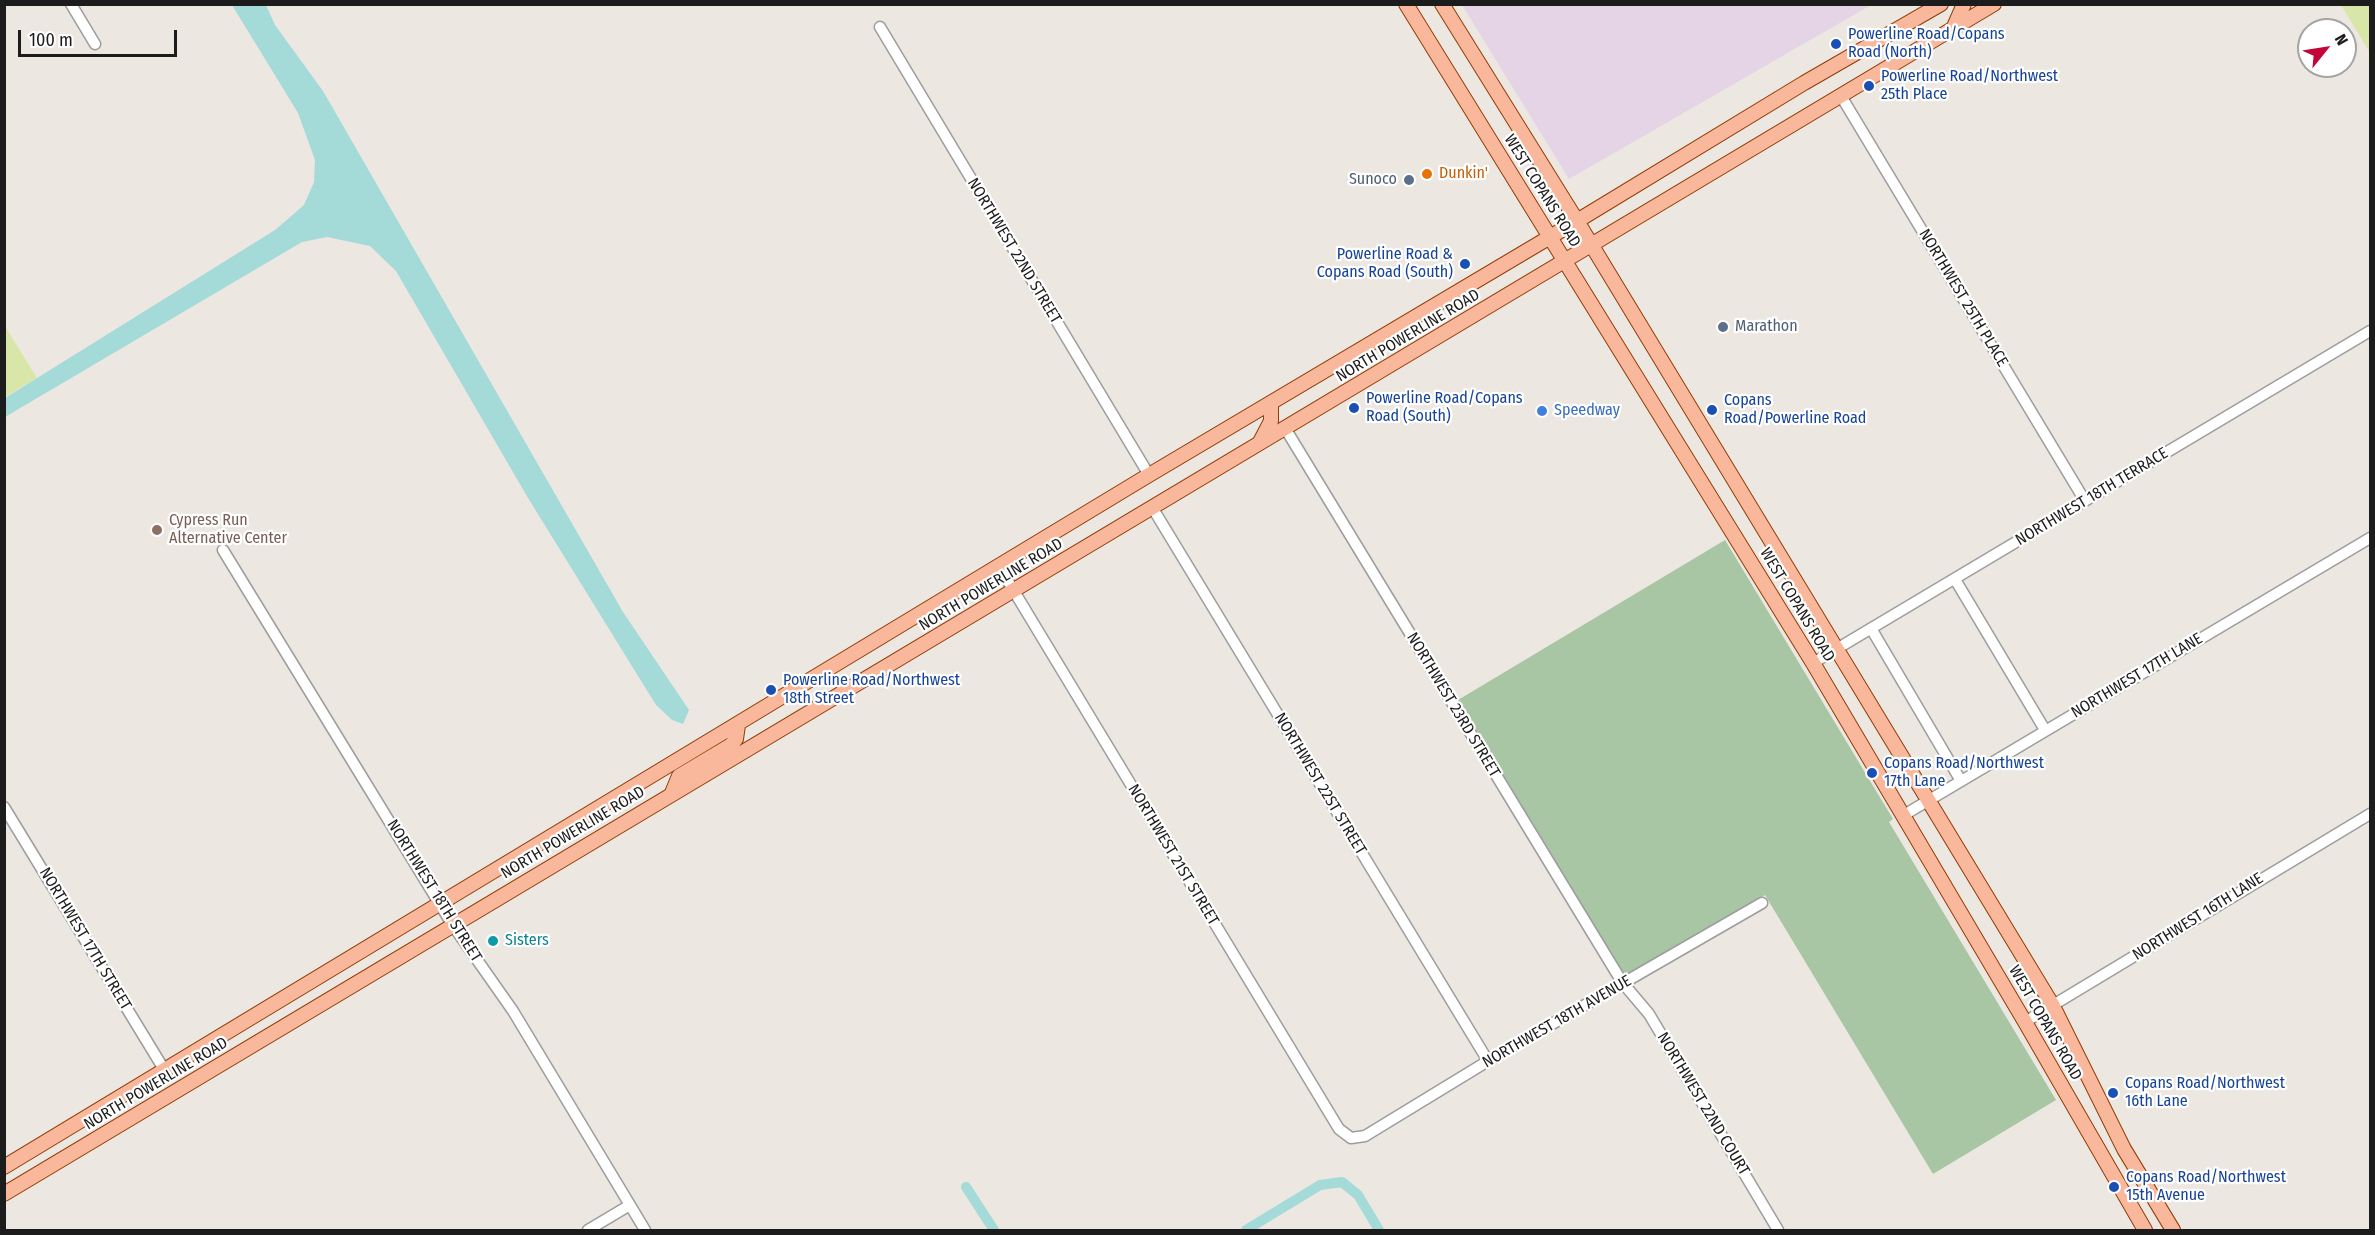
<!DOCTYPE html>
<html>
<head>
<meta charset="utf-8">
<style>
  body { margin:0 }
  #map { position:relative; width:2375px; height:1235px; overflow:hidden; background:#ede7e2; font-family:"Fira Sans Condensed",sans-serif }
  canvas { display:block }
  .frame { position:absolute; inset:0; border:6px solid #1c1c1c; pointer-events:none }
  .north { position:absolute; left:2297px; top:18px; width:60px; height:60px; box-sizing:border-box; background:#fff; border:2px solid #a4a4a4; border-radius:50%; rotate:60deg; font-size:16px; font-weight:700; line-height:24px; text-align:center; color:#1c1c1c }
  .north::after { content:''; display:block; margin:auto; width:21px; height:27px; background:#c30639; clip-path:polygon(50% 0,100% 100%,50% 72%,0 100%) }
  .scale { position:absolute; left:18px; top:30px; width:159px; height:27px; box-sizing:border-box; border:3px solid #1c1c1c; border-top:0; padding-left:8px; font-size:18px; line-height:21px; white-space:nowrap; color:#1c1c1c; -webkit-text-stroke:4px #fff; paint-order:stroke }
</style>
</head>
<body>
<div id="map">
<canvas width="2375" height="1235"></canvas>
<div class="frame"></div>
<div class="north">N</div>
<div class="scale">100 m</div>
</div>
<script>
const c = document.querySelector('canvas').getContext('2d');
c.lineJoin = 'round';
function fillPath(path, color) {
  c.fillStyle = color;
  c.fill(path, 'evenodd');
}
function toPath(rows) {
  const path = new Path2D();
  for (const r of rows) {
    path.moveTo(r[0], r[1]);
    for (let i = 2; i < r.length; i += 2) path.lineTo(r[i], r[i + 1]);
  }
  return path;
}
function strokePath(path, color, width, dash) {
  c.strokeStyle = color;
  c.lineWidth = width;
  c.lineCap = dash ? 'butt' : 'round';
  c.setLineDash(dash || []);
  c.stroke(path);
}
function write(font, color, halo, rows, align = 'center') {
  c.font = font + ' "Fira Sans Condensed",sans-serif';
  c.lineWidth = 4.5;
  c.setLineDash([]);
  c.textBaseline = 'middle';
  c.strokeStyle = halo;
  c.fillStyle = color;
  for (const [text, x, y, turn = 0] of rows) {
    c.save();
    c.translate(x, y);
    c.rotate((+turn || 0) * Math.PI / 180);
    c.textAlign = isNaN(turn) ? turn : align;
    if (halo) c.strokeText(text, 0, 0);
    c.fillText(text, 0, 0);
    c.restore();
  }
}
fillPath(toPath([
  [1462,5,1871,5,1569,179]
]), '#e5d4e6');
fillPath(toPath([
  [2341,5,2370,5,2370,54,2370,53],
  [5,326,37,378,5,397,4,397]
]), '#d8e7a9');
fillPath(toPath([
  [1725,540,1893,819,1889,822,2056,1100,1933,1174,1765,895,1626,978,1458,700]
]), '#a8c6a4');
fillPath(toPath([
  [232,5,266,5,275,25,323,91,623,612,689,710,683,724,672,720,656,705,528,498,396,271,370,246,327,237,302,242,5,417,5,398,275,230,304,205,314,182,315,160,298,113]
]), '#a4dad8');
strokePath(toPath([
  [966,1187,994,1230],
  [1246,1230,1320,1185,1342,1182,1358,1195,1379,1230]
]), '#a4dad8', 10);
const minor = toPath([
  [71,4,95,44],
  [880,27,1149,475],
  [1841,96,2085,501],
  [1285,428,1622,982,1649,1014,1778,1230],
  [1152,507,1488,1061],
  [223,550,452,924,513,1011,645,1230],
  [1000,568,1339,1129,1351,1138,1365,1136,1488,1061,1762,903],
  [1956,581,2045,730],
  [1872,630,1961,781],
  [1813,663,2370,331],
  [4,807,165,1071],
  [1904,815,2370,538],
  [2025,1022,2370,814],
  [588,1230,630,1205]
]);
const major = toPath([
  [1406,4,1813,663,2025,1022,2145,1230],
  [1442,4,1577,221,2053,1006,2124,1149,2173,1230],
  [1953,29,1964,4],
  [1260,442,1271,421,1271,404],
  [672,793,679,776,731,745,736,739,738,725],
  [4,1167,1149,475,1577,221,1804,83,1941,4],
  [4,1194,1994,4]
]);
strokePath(minor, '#9d9d9d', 13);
strokePath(major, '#903c04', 16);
strokePath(minor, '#fff', 10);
strokePath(major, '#f9b89c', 14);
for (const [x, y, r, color] of [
  [1836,44,6,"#1a4fb4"],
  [1869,86,6,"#1a4fb4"],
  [1427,174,6,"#e8710a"],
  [1409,180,6,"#5c6f8a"],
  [1465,264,6,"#1a4fb4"],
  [1723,327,6,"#5c6f8a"],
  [1354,408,6,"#1a4fb4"],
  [1712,410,6,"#1a4fb4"],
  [1542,411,6,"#3f7fe0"],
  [157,530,6,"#8d6e63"],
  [771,690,6,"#1a4fb4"],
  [1872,773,6,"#1a4fb4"],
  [493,941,6,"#0f9aa8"],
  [2113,1093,6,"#1a4fb4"],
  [2114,1187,6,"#1a4fb4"]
]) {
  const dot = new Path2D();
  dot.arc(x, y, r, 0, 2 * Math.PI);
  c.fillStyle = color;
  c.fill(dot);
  strokePath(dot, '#fff', 2);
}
write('16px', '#164399', '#fff', [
  ["Powerline Road/Copans",1848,35],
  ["Road (North)",1848,53],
  ["Powerline Road/Northwest",1881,77],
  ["25th Place",1881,95],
  ["Powerline Road &",1453,255,"right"],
  ["Copans Road (South)",1453,273,"right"],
  ["Powerline Road/Copans",1366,399],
  ["Road (South)",1366,417],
  ["Copans",1724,401],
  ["Road/Powerline Road",1724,419],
  ["Powerline Road/Northwest",783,681],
  ["18th Street",783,699],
  ["Copans Road/Northwest",1884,764],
  ["17th Lane",1884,782],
  ["Copans Road/Northwest",2125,1084],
  ["16th Lane",2125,1102],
  ["Copans Road/Northwest",2126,1178],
  ["15th Avenue",2126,1196]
], 'left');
write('16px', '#c56008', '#fff', [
  ["Dunkin'",1439,174]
], 'left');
write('16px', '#4e5e75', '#fff', [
  ["Sunoco",1397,180],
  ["Marathon",1735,327,"left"]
], 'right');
write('16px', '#1c1c1c', '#fff', [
  ["WEST COPANS ROAD",1542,191,58],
  ["NORTHWEST 22ND STREET",1014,251,59],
  ["NORTHWEST 25TH PLACE",1963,298,59],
  ["NORTH POWERLINE ROAD",1408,336,-31],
  ["NORTHWEST 18TH TERRACE",2092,497,-31],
  ["NORTH POWERLINE ROAD",991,585,-31],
  ["WEST COPANS ROAD",1797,605,59],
  ["NORTHWEST 17TH LANE",2137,676,-31],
  ["NORTHWEST 23RD STREET",1453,705,59],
  ["NORTHWEST 22ST STREET",1320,784,59],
  ["NORTH POWERLINE ROAD",573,833,-31],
  ["NORTHWEST 21ST STREET",1173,855,59],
  ["NORTHWEST 18TH STREET",434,891,58],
  ["NORTHWEST 16TH LANE",2198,917,-32],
  ["NORTHWEST 17TH STREET",85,939,59],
  ["NORTHWEST 18TH AVENUE",1557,1022,-30],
  ["WEST COPANS ROAD",2045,1023,60],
  ["NORTH POWERLINE ROAD",156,1084,-31],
  ["NORTHWEST 22ND COURT",1703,1104,59]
]);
write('16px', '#366cbe', '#fff', [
  ["Speedway",1554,411]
], 'left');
write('16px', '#785e54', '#fff', [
  ["Cypress Run",169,521],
  ["Alternative Center",169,539]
], 'left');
write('16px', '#0d838f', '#fff', [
  ["Sisters",505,941]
], 'left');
</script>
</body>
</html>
